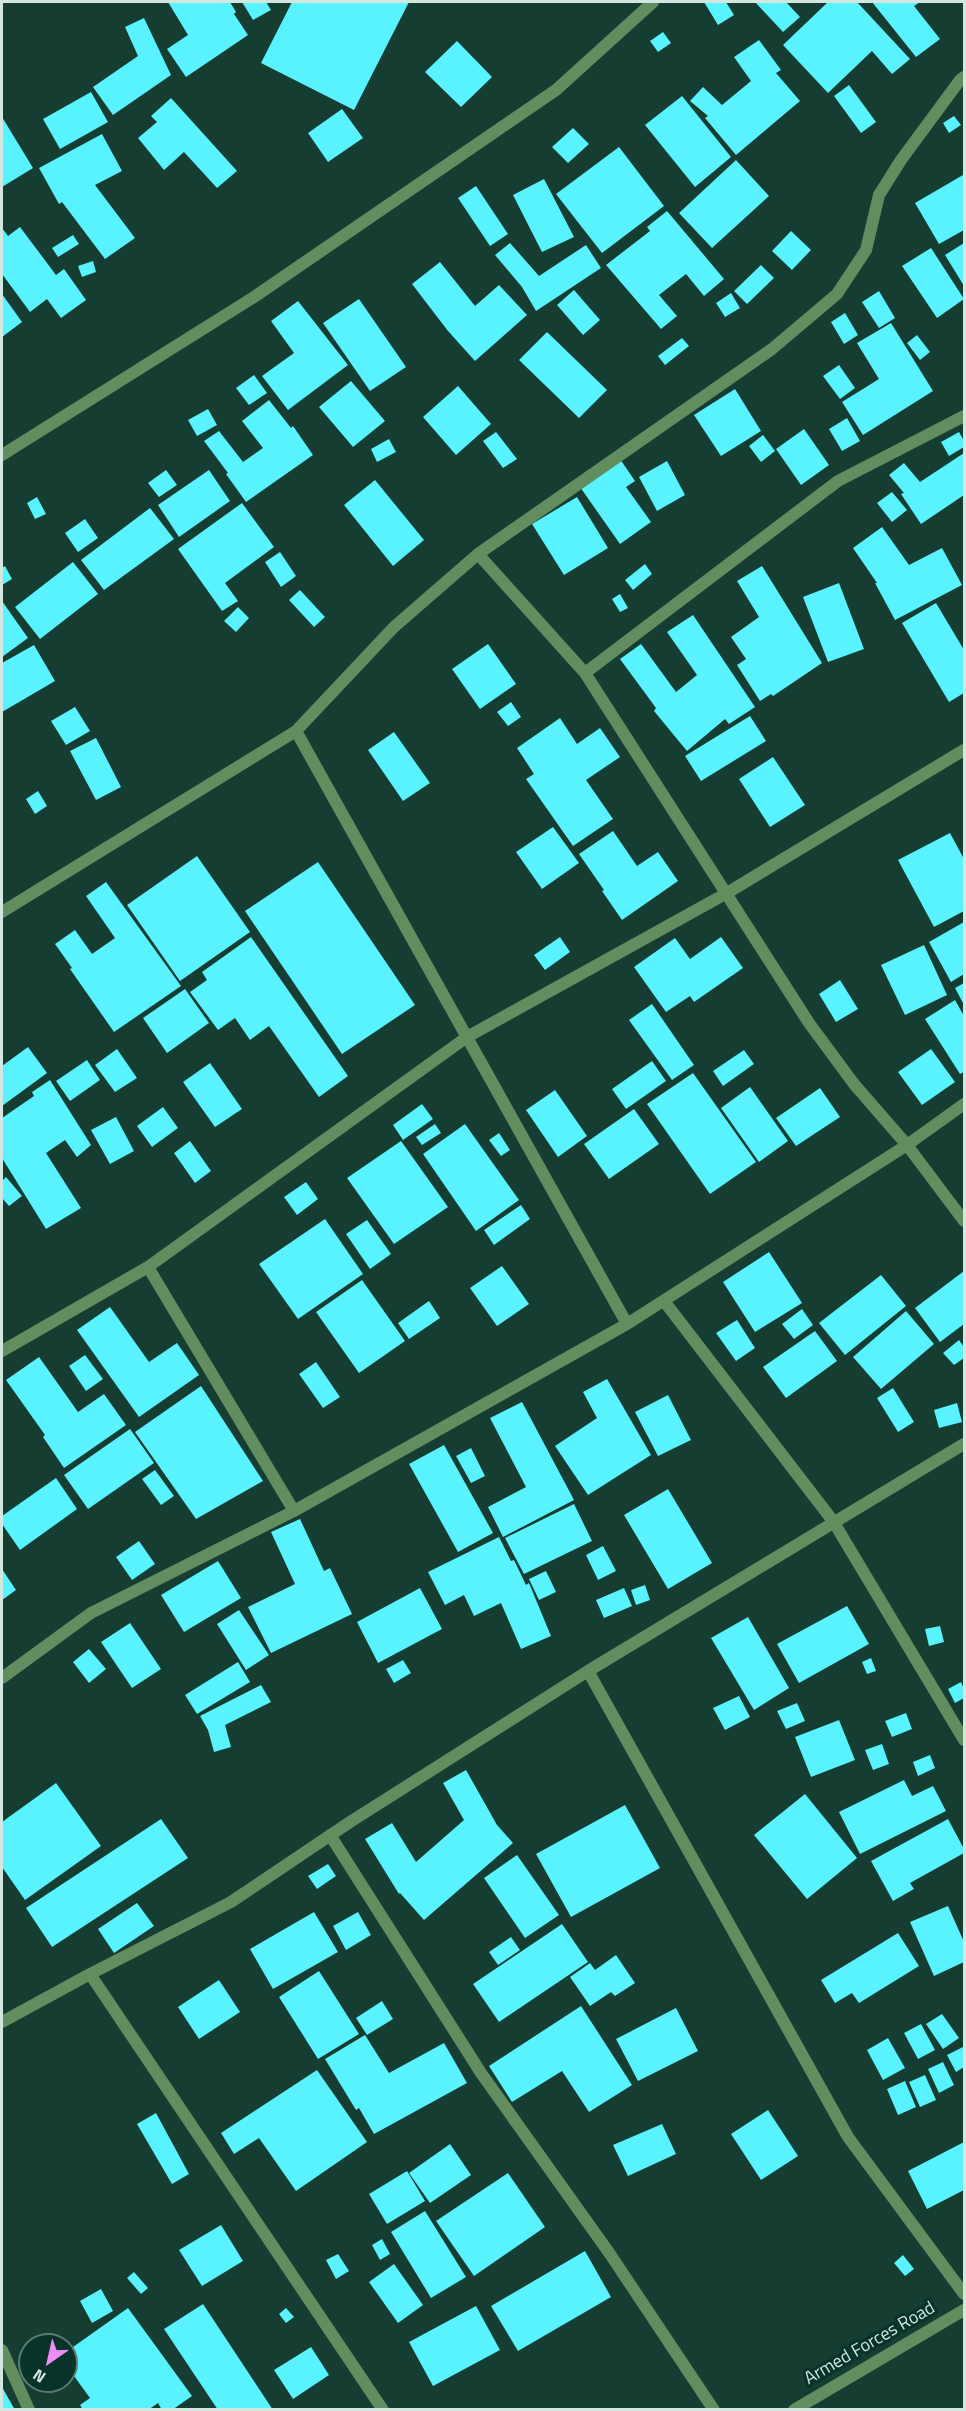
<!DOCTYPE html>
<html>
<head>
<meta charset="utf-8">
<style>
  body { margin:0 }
  #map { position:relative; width:966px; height:2411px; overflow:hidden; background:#153d32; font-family:"Titillium Web",sans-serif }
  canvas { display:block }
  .frame { position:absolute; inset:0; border:3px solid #d2e7e0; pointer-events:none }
  .north { position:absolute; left:18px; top:2333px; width:60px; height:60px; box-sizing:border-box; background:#083328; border:2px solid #597b72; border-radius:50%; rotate:214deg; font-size:16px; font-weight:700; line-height:24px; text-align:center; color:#d2e7e0 }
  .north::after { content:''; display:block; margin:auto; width:21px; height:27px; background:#ee8cf8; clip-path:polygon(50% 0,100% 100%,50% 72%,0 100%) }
</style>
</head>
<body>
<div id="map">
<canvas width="966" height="2411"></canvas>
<div class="frame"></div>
<div class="north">N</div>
</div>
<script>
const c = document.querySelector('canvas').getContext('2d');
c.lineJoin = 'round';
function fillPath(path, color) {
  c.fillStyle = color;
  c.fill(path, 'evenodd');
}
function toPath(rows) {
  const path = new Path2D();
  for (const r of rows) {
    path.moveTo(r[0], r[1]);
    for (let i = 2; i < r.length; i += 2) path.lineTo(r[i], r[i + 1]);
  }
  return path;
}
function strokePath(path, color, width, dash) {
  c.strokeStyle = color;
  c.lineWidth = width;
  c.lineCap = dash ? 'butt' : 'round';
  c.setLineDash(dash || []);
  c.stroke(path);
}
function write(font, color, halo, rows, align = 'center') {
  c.font = font + ' "Titillium Web",sans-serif';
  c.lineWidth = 6;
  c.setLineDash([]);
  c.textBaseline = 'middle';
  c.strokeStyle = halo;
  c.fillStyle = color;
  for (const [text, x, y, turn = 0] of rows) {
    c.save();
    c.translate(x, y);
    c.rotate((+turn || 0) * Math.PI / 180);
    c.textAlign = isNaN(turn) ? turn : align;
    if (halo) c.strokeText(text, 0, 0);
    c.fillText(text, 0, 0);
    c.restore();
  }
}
fillPath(toPath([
  [168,2,230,2,236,12,234,14,248,35,186,77,167,49,188,35],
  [242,2,266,2,271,10,253,20],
  [292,2,409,2,354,110,261,63],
  [704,2,726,2,734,15,718,25],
  [755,2,786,2,800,17,783,32],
  [828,2,857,2,910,59,892,74,872,51,828,93,783,45],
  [872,2,920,2,914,6,940,39,916,57],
  [144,18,171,75,113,115,93,87,138,56,125,27],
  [663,32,671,43,658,52,650,41],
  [759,40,781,70,776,73,800,101,736,155,705,118,708,116,690,101,703,87,722,105,751,81,734,57],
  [457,41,492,77,461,107,425,72],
  [849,85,876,122,861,133,834,96],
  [91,92,108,122,60,149,43,119],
  [682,96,731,157,695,187,645,125],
  [171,98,237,171,217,188,184,152,164,170,138,138,157,122,151,116],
  [342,109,363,138,328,162,308,133],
  [954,116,961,125,949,133,943,123],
  [2,117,33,168,2,187],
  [573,128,589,144,568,163,552,147],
  [102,134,122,171,95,185,135,238,105,259,62,202,59,204,39,168],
  [619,147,664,206,602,253,556,194],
  [736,160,769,196,712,248,679,213],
  [963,175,964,230,939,244,915,203],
  [544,179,574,237,542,252,513,195],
  [476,186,508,234,490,246,458,198],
  [667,211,724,279,704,296,686,274,659,295,677,316,661,329,606,265,650,231,647,227],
  [20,227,56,275,64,269,86,300,61,318,47,299,30,312,2,274,2,228,8,236],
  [791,231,811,250,792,270,772,251],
  [73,235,79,244,58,257,52,248],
  [510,243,539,276,586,245,601,268,536,311,522,287,495,255],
  [964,243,964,286,945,255],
  [931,248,964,299,937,318,902,266],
  [93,261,96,272,82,277,78,266],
  [440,262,475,306,499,285,527,315,475,361,448,331,412,284],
  [761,265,774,278,747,304,734,291],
  [574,290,600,320,583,335,557,305],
  [879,291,895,318,879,328,862,302],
  [731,293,740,308,725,317,716,303],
  [2,294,22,322,2,337],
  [359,299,406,367,370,391,323,323],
  [298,301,348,365,288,410,262,376,294,353,271,321],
  [845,313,858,335,844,344,831,322],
  [891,323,933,391,863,435,842,402,879,379,857,343],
  [547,332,607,390,579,418,519,360],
  [917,335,930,352,920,360,907,343],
  [682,338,689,346,665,365,658,356],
  [839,365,855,388,840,399,823,376],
  [254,375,267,393,249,405,236,388],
  [351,381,385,421,353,447,319,407],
  [458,386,491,424,456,455,423,417],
  [735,389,761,431,721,456,694,415],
  [269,400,291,428,293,426,313,455,246,502,226,474,228,473,204,441,219,431,243,462,263,448,242,421],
  [208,409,217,425,197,436,188,420],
  [847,418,860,441,842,451,829,429],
  [804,429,829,465,801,485,776,449],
  [496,432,517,459,503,468,483,441],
  [959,432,964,441,964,447,949,456,941,442],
  [763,435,775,451,761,462,749,446],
  [389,439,396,452,377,462,371,449],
  [964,453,964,495,921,524,901,494,904,493,889,475,904,463,920,482],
  [620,459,635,481,626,487,651,522,620,544,580,487],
  [667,461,685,495,657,511,639,477],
  [166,470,177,485,159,497,148,483],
  [209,470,230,501,179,537,158,505],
  [375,480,424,540,393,566,344,505],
  [892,492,907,510,892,522,877,503],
  [37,497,46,514,35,519,27,503],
  [577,497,608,548,564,575,532,524],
  [242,503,274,547,225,583,238,601,222,611,178,549],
  [150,508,174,539,104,590,81,560],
  [85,519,98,538,78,552,65,533],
  [882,527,909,565,942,548,962,585,895,620,875,583,877,583,853,548],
  [280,552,296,576,281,587,265,562],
  [73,562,98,594,40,639,15,607],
  [645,564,652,574,633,590,625,580],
  [5,566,12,579,2,585,2,568],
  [762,566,822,663,773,696,771,694,760,701,737,665,746,659,731,637,759,617,737,581],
  [839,583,864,649,828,662,803,597],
  [300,590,325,617,314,627,289,600],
  [620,594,628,608,620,612,612,599],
  [2,601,28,638,2,657],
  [936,603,964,650,964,693,949,702,902,623],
  [238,607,249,618,236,632,224,621],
  [693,615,755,707,729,724,725,719,687,751,654,711,656,708,620,659,641,644,676,692,697,675,667,632],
  [488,644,516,684,480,709,452,669],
  [34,645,55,681,2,712,2,663],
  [511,702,521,717,508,726,497,712],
  [75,707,90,731,66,745,51,721],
  [750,716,766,741,701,781,685,756],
  [560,718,577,744,600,728,620,757,586,780,613,819,573,846,526,779,534,774,517,748],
  [394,732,430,783,403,801,368,750],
  [96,738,121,787,96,800,70,751],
  [773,757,805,805,770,827,739,779],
  [38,791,47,806,35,814,26,799],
  [553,827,579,863,542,889,516,852],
  [613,831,637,866,658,852,678,881,622,920,602,891,604,890,579,854],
  [950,833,964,859,964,911,934,927,898,860],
  [197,856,250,932,180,981,127,905],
  [318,862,415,1005,342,1054,245,911],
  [106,882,181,986,114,1032,70,969,72,968,55,944,75,930,92,954,115,938,86,896],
  [964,922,964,974,951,982,929,942],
  [251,937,348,1076,319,1097,269,1026,250,1040,235,1018,218,1030,190,992,207,980,202,972],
  [560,937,570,952,545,970,534,955],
  [721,937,743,968,694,1002,690,996,666,1012,634,967,675,938,690,959],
  [924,945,947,995,905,1015,881,965],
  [840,980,858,1009,836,1022,819,994],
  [964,983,964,1002,963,1003,955,988],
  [185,989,209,1023,167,1053,143,1018],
  [955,1000,964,1016,964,1072,960,1074,925,1019],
  [652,1004,694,1065,672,1080,629,1020],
  [28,1047,47,1073,2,1106,2,1066],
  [117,1049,137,1078,115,1092,95,1065],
  [931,1049,955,1082,922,1105,898,1072],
  [744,1050,754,1064,723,1086,713,1071],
  [87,1060,100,1080,70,1101,56,1081],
  [652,1061,666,1081,626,1109,612,1089],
  [210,1063,242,1109,215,1127,183,1082],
  [693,1073,756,1162,710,1194,647,1104],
  [50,1080,91,1145,77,1157,65,1140,46,1153,81,1208,46,1229,2,1158,2,1118,34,1096,32,1092],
  [750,1087,788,1141,759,1162,721,1108],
  [820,1088,840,1117,796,1146,776,1118],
  [555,1090,587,1136,558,1157,526,1110],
  [422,1104,433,1119,403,1140,393,1125],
  [163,1107,178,1128,152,1147,137,1126],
  [634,1109,659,1144,609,1179,584,1144],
  [116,1117,134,1151,110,1164,91,1130],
  [435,1124,441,1133,422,1145,416,1137],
  [465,1124,519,1200,476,1231,423,1154],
  [499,1133,510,1150,501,1156,489,1140],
  [190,1141,211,1171,195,1183,174,1153],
  [401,1141,448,1207,394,1244,347,1178],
  [6,1177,22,1196,9,1206,2,1198,2,1181],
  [306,1182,318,1199,297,1215,284,1197],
  [521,1205,530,1219,494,1245,484,1230],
  [325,1219,363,1274,298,1319,259,1264],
  [367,1220,391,1254,370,1269,346,1234],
  [769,1252,802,1303,755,1332,723,1282],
  [502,1266,529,1304,497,1326,470,1288],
  [964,1271,964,1324,940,1342,915,1308],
  [881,1275,906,1306,845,1355,819,1323],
  [362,1280,405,1341,359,1373,316,1312],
  [429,1301,440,1318,409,1339,398,1323],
  [110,1307,149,1362,177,1343,199,1375,139,1417,77,1330],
  [802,1309,813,1325,794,1339,782,1324],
  [906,1311,934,1344,881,1389,853,1357],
  [737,1320,755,1348,736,1361,716,1333],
  [815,1331,837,1361,786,1398,763,1367],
  [959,1340,964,1347,964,1358,954,1365,943,1353],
  [85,1355,103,1379,86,1391,69,1366],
  [39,1357,78,1412,104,1394,126,1425,64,1468,43,1437,45,1435,6,1380],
  [316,1362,340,1397,323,1408,299,1374],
  [607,1379,651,1455,588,1495,555,1446,597,1418,583,1392],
  [201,1386,263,1481,196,1519,135,1432],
  [893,1388,914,1422,898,1432,877,1398],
  [668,1395,691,1440,658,1456,635,1412],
  [522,1402,574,1500,503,1537,488,1507,526,1487,490,1418],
  [957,1403,962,1422,939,1428,934,1410],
  [130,1429,154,1463,88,1509,64,1475],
  [444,1445,493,1533,458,1552,409,1464],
  [471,1448,485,1476,471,1483,456,1456],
  [155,1470,174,1496,161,1505,142,1479],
  [56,1478,77,1509,20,1550,2,1524,2,1516],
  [668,1489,712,1563,668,1589,624,1515],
  [574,1504,592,1541,524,1574,505,1538],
  [300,1519,324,1571,330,1568,352,1614,271,1653,248,1607,295,1584,271,1532],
  [499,1537,511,1561,514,1560,526,1585,529,1583,551,1636,521,1649,501,1603,474,1616,464,1595,445,1605,428,1572],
  [139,1541,155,1564,132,1580,116,1557],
  [603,1546,616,1571,598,1580,586,1555],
  [218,1561,241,1598,184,1632,161,1595],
  [2,1569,16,1590,2,1600],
  [546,1571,556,1592,539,1600,529,1579],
  [645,1585,650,1600,636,1605,631,1590],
  [420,1588,442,1629,378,1663,357,1622],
  [624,1588,632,1606,604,1618,596,1600],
  [847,1606,869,1644,799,1683,777,1644],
  [239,1610,269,1655,246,1670,217,1624],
  [748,1617,789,1688,754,1710,711,1638],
  [130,1623,161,1669,132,1688,101,1642],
  [940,1626,944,1642,929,1646,925,1629],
  [89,1649,106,1669,89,1683,73,1662],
  [871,1658,876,1671,867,1674,862,1662],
  [403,1660,411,1673,394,1683,386,1669],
  [238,1662,250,1682,197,1714,185,1695],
  [961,1682,964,1689,964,1698,955,1703,948,1689],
  [261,1685,271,1702,225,1725,231,1747,214,1752,208,1730,200,1716],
  [739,1696,750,1717,725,1730,713,1708],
  [797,1703,805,1721,786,1729,777,1711],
  [906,1713,912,1729,892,1737,885,1721],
  [839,1720,855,1760,811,1777,795,1737],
  [882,1744,889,1764,873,1770,865,1750],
  [930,1755,935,1768,918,1776,913,1762],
  [466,1770,497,1825,513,1843,424,1920,400,1893,399,1894,365,1839,392,1823,416,1862,464,1820,443,1783],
  [904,1780,912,1796,933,1786,946,1811,860,1854,839,1812],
  [56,1783,101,1846,25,1900,2,1867,2,1822],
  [805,1794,857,1858,807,1899,754,1835],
  [625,1805,660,1868,571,1917,536,1854],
  [161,1819,188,1858,52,1947,26,1908],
  [948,1819,964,1849,964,1853,910,1883,914,1889,893,1901,871,1861],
  [517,1855,559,1915,525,1938,484,1878],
  [328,1864,336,1876,317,1889,308,1876],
  [137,1903,154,1926,114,1953,98,1929],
  [948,1906,964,1942,964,1962,934,1976,910,1922],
  [314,1912,338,1952,273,1989,250,1949],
  [358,1912,371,1935,346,1950,333,1926],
  [562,1924,588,1962,499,2022,473,1984],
  [898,1933,919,1966,859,2003,852,1993,835,2003,821,1980],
  [511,1937,520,1950,498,1965,489,1952],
  [616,1955,635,1983,615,1996,611,1992,590,2006,570,1977,590,1963,595,1970],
  [319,1971,359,2034,318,2059,279,1997],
  [219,1980,240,2012,199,2039,178,2007],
  [382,2001,393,2019,367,2035,356,2018],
  [581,2006,632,2085,589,2112,562,2071,512,2102,489,2066],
  [676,2008,698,2051,638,2081,616,2039],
  [942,2014,959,2038,943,2049,926,2024],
  [921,2024,935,2050,918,2059,904,2033],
  [365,2035,389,2073,444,2043,467,2083,374,2134,359,2108,356,2110,325,2059],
  [888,2038,905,2068,883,2080,867,2050],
  [963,2047,964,2067,956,2072,947,2055],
  [943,2062,954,2085,939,2093,928,2069],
  [317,2070,367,2142,296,2191,259,2138,234,2154,221,2133],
  [925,2075,936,2100,920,2107,909,2082],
  [905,2081,916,2107,898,2115,887,2089],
  [768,2110,798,2156,761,2180,731,2134],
  [156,2113,189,2174,172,2184,137,2124],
  [662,2124,676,2154,628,2176,613,2145],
  [964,2142,964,2190,927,2209,908,2171],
  [450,2144,471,2175,430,2203,409,2173],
  [407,2171,425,2201,387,2224,369,2194],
  [508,2173,545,2227,474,2276,436,2221],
  [425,2211,466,2277,431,2298,391,2232],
  [221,2225,243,2261,202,2286,179,2250],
  [382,2239,390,2254,380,2260,372,2245],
  [585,2251,611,2297,518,2351,491,2306],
  [338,2254,349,2271,336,2279,326,2260],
  [903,2255,914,2269,905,2276,894,2263],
  [394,2264,423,2305,398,2323,369,2282],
  [134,2272,148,2288,141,2294,127,2278],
  [101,2289,113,2311,92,2323,80,2301],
  [203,2304,273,2410,218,2410,164,2329],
  [476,2306,500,2350,433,2386,409,2342],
  [128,2308,192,2396,172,2410,162,2410,158,2403,148,2410,83,2410,80,2405,90,2398,66,2365,66,2352],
  [286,2308,294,2317,286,2323,279,2314],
  [311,2347,329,2375,293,2399,274,2370],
  [2,2387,15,2410,2,2410]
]), '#59f2ff');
strokePath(toPath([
  [2,455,254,297,556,90,653,2],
  [478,554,772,349,837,294,866,250,879,195,901,160,960,80,964,77],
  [585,673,838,481,964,416],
  [296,731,627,1324],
  [2,912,296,731,394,627,478,554,585,673,809,1023,854,1084,907,1145,964,1221],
  [148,1267,294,1511],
  [664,1301,833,1521,964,1740],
  [2,1351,148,1267,467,1037,727,893,964,750],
  [588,1671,848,2137,964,2294],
  [2,1678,91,1613,294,1511,627,1324,907,1145,964,1104],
  [330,1835,481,2073,610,2254,714,2410],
  [90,1974,383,2410],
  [2,2022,90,1974,231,1902,350,1822,588,1671,964,1444],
  [2,2350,29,2410]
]), '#628d5e', 12);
strokePath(toPath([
  [794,2410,964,2310]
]), '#628d5e', 12);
write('18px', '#d2e7e0', '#083328', [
  ["Armed Forces Road",870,2344,-30]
]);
</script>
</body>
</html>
